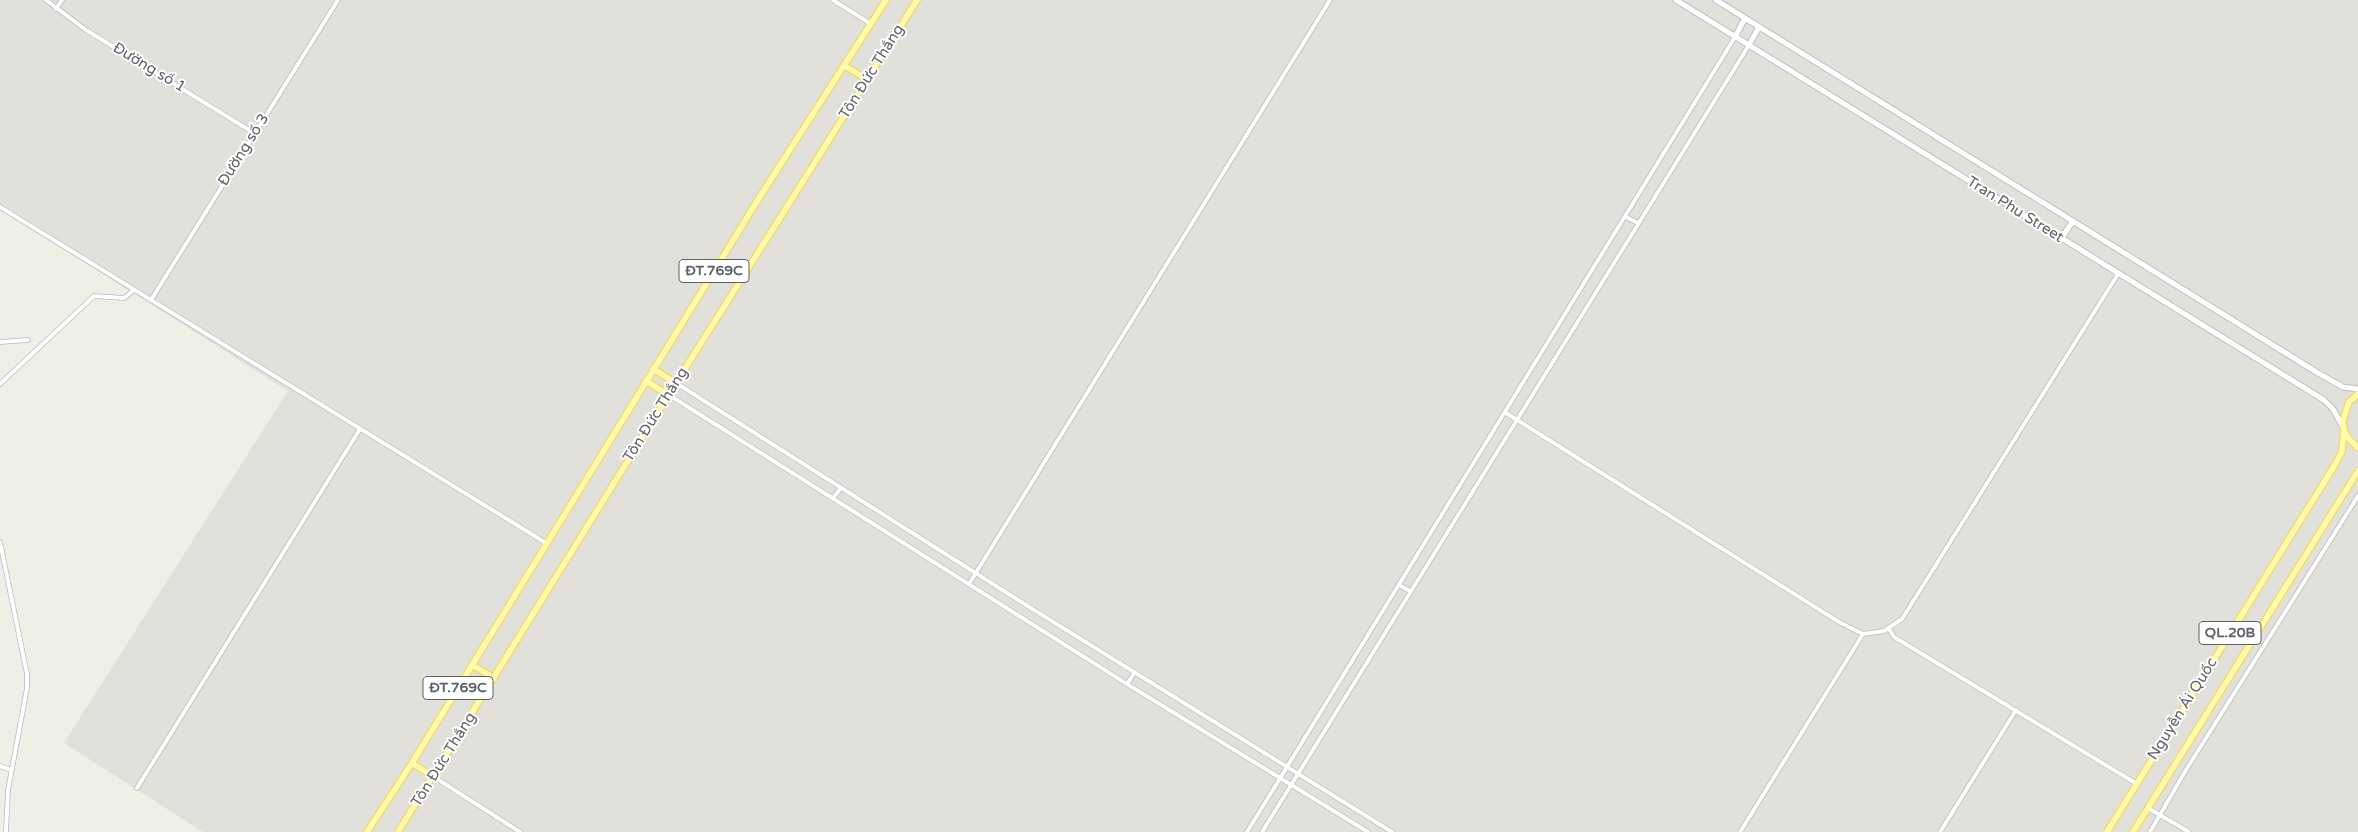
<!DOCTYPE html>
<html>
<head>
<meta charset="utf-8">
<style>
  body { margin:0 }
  canvas { display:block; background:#f0efe6 }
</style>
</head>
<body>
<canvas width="2358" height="832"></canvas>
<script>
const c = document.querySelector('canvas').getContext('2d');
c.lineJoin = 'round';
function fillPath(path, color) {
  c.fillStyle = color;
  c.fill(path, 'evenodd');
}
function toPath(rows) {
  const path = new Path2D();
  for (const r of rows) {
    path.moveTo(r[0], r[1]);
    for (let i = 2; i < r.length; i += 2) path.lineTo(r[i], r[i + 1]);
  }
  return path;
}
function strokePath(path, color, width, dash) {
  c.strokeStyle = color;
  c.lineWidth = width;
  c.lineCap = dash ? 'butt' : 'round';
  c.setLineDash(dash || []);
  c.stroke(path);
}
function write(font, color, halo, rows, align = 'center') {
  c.font = font + ' "Varela Round",sans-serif';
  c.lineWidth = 4;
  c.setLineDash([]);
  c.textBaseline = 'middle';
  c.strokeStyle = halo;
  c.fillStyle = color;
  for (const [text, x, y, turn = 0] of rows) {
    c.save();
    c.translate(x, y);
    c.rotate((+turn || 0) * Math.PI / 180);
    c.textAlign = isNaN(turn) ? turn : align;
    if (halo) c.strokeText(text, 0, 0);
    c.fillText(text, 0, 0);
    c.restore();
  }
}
fillPath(toPath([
  [0,0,2358,0,2358,832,203,832,64,743,288,391,0,209]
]), '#e1e0da');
const minor = toPath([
  [46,0,86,30,254,133],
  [833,0,871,24],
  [56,9,62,0],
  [0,207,546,543],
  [1626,217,1638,223],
  [151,300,338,0],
  [0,342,28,340],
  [676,383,1026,605,1392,832],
  [0,384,94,296,124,298,134,290],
  [669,395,1127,684,1368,832],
  [1506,413,1839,622,1863,634,1884,631,1902,619,2118,274],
  [833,498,841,488],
  [0,542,27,674,27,688,8,790,6,832],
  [969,584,1330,0],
  [1399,585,1410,591],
  [1889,629,1894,637,2137,784],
  [1127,684,1135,672],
  [0,766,11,770],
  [434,777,520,832],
  [137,788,360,429],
  [2148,808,2189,832],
  [1247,832,1735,37],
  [1262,832,1749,45],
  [1740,832,1863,634],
  [1940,832,2016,710],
  [2150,832,2186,770,2358,496]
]);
const secondary = toPath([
  [1676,0,2324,400,2333,409,2343,427],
  [1716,0,2318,373,2343,387,2358,389],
  [1735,37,1745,18],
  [1749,45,1759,27],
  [2061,239,2073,221]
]);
const primary = toPath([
  [845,66,868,80],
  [653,369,676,383],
  [646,381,669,395],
  [2358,394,2349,402,2343,420,2344,430,2349,439,2358,448],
  [472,665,494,678],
  [412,763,434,777],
  [367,832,412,763,759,198,886,0],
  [398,832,676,383,917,0],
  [2107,832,2336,463,2342,451,2344,430],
  [2133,832,2358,471]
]);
strokePath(minor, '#b8bac0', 5.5);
strokePath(secondary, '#bbbdc4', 7);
strokePath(primary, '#f3d95b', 8);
strokePath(minor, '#fff', 4);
strokePath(secondary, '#fff', 5);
strokePath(primary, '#fffaac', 5.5);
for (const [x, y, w] of [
  [714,271,70],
  [2230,633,62],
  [458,688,70]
]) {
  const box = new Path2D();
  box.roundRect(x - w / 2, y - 11.5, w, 23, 4);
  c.fillStyle = '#fff';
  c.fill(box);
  strokePath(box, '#5d6066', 1);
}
write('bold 14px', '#5d6066', null, [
  ["ĐT.769C",714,271],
  ["QL.20B",2230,633],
  ["ĐT.769C",458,688]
]);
write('15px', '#5d6066', '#fff', [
  ["Đường số 1",149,68,31],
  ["Tôn Đức Thắng",872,72,-58],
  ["Đường số 3",244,150,-58],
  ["Tran Phu Street",2015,210,32],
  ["Tôn Đức Thắng",656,415,-58],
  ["Nguyễn Ái Quốc",2183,709,-58],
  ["Tôn Đức Thắng",444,760,-58]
]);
</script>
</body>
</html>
